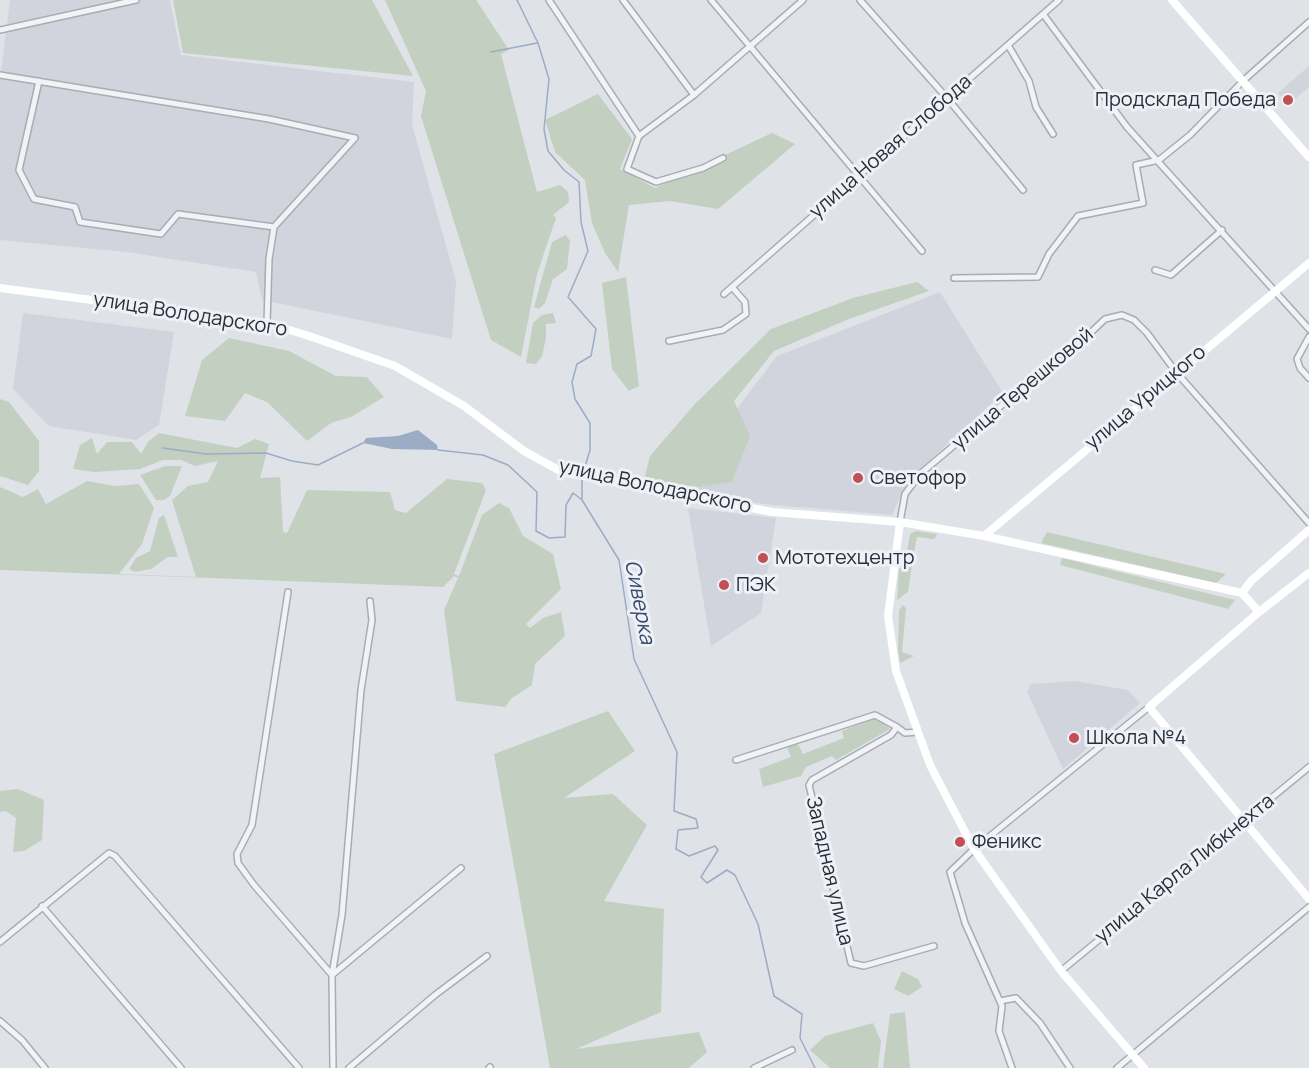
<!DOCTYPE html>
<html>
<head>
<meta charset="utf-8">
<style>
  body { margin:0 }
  canvas { display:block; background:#dfe2e7 }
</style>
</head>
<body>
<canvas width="1309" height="1068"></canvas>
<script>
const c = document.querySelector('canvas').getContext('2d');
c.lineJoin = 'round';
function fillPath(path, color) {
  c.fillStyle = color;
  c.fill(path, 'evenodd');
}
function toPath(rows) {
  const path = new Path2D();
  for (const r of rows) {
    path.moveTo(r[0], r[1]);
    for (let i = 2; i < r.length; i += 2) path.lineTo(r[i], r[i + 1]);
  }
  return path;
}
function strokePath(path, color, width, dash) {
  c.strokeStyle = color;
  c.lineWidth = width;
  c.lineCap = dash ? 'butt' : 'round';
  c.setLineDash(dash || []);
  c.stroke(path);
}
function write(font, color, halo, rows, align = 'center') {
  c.font = font + ' Manrope,sans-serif';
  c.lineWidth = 6;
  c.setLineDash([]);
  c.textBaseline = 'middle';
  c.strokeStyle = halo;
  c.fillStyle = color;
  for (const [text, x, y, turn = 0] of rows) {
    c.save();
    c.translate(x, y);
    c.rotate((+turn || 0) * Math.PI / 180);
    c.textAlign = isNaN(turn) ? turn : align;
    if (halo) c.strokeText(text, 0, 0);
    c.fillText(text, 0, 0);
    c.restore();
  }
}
fillPath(toPath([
  [10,0,170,0,181,55,414,82,412,125,456,281,452,339,262,300,256,272,126,252,0,240,0,80],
  [1309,66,1309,87,1288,105,1278,93],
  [940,292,1003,393,907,481,892,515,763,504,690,492,697,461,777,356],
  [23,313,174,332,159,425,136,440,49,426,13,389],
  [688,508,776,518,761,613,711,646],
  [1075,681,1128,690,1140,703,1063,769,1027,692,1031,684]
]), '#d1d4dc');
fillPath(toPath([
  [173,0,372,0,413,76,183,53],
  [385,0,476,0,509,50,501,54,537,192,560,185,568,192,569,202,553,215,556,218,537,274,521,357,491,340,421,116,426,91],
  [598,94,632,139,620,169,655,188,772,133,795,144,718,209,670,201,629,205,618,272,605,253,592,223,585,180,555,152,545,120],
  [566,235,570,241,567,269,553,279,545,303,539,309,534,307,552,242],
  [626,277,639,386,629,391,612,369,602,283],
  [917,282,929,291,849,319,774,351,734,401,750,436,732,482,697,487,644,480,650,456,693,406,771,329,853,298],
  [553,313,556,323,546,324,546,338,542,356,536,364,526,363,533,323,542,315],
  [229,338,289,351,336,376,367,377,384,397,351,417,331,423,307,441,267,402,245,393,225,421,185,416,202,360],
  [0,399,9,402,39,441,39,471,28,485,0,476],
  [159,433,237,448,255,439,269,444,260,478,280,477,283,532,287,533,307,490,390,492,395,510,406,513,447,479,482,483,486,490,454,574,459,576,482,515,499,503,509,508,523,536,553,554,561,589,526,624,530,628,543,618,561,612,565,636,535,664,532,685,512,698,505,707,456,701,444,610,458,578,454,576,443,587,0,570,0,487,23,497,38,489,46,504,87,481,115,486,139,484,154,508,142,544,119,574,196,577,172,500,188,486,208,482,218,461,195,466,181,460,163,460,140,469,94,472,73,469,80,445,92,438,97,454,107,442,132,442,141,454,148,442],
  [165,466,182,466,170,496,164,500,156,500,140,475],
  [164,515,178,557,168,557,151,569,135,572,129,569,136,558,150,551,159,518],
  [916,531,937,534,936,537,933,539,917,537,914,552,907,552,910,534],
  [1047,532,1226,574,1216,583,1041,543],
  [1062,558,1235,600,1228,609,1060,565],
  [909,563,912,565,908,592,897,600,899,569],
  [903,605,906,608,902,652,914,656,900,663,898,649,899,610],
  [608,711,635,751,564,798,613,794,647,825,604,901,664,909,661,1012,576,1049,699,1032,707,1052,689,1068,550,1068,494,754],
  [876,718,890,729,836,760,832,756,806,767,801,776,763,787,759,769,791,757,787,747,798,744,803,754,844,738,842,731],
  [18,789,44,800,42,840,24,851,13,852,16,818,6,811,0,812,0,791],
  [902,971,918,979,922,987,908,996,894,989],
  [905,1012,910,1068,883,1068,890,1014],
  [873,1023,881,1041,878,1068,830,1068,810,1050,825,1036]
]), '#c3d0c1');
fillPath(toPath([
  [418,430,437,445,438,450,392,449,363,443,366,438,398,436]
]), '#9dacc5');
strokePath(toPath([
  [517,0,538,43,549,79,544,129,548,151,564,170,579,182,581,222,588,251,568,297,596,329,591,356,577,364,572,382,575,399,590,423,590,450,583,473],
  [491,52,537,43],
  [163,448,206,454,266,453,292,461,318,465,363,443],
  [438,450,483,455,508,465,537,492,536,531,549,538,565,537,566,505,573,493,581,499],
  [582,480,582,500,619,560,634,659,677,752,674,811,696,819,698,828,678,830,676,849,689,856,715,846,718,850,701,877,707,883,727,870,735,875,758,924,774,996,802,1014,800,1038,815,1068]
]), '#9dacc5', 1.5);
const street = toPath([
  [549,0,639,136],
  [623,0,694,95],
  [711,0,922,251],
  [860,0,947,98,1023,190],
  [1043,14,1127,127,1309,329],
  [0,30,136,0],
  [1008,45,1029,81,1036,107,1053,134],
  [0,75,269,119,355,138,274,227,269,259,267,323],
  [39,81,19,170,34,199,75,207,80,222,161,234,178,214,274,227],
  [639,136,694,95,803,0],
  [639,136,627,169,656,182,703,168,723,158],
  [1155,270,1171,275,1222,230],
  [954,278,1038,277,1049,254,1078,216,1143,203,1136,165,1159,160,1190,135,1244,80,1309,22],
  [724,294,1059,0],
  [1309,337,1297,359,1300,368,1309,378],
  [669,341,723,330,746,314,745,302,732,287],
  [900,522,905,494,920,474,1027,384,1061,361,1105,319,1122,315,1134,320,1147,333,1176,372,1309,523],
  [288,592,252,825,237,854,238,863,254,885,332,975],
  [918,732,905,733,897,727,891,735,812,780,809,785,851,963,864,966,934,946],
  [736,760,875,715,897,727],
  [42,906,181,1068],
  [0,942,109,853,115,856,299,1068],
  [1061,971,1309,767],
  [332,975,461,868],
  [1000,1001,1016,998,1040,1023,1070,1068],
  [0,1021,22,1040,45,1068],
  [333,1068,332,975,342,915,361,690,372,620,370,601],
  [349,1068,435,995,487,956],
  [489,1068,490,1067],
  [754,1068,792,1050],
  [1012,1068,999,1031,1002,1006,965,923,950,872,974,849,1149,707],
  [1117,1068,1309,907]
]);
strokePath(street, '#a8acb4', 8);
strokePath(street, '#f2f3f6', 5);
strokePath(toPath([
  [1172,0,1309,157],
  [0,288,267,323,309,336,395,366,464,406,524,451,562,472,772,512,900,522,984,536,1242,593],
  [900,522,888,616,896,671,930,765,974,849,996,880,1061,971,1144,1068],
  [984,536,1309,263],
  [1309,573,1259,612,1149,707,1309,899],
  [1242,593,1251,581,1309,530],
  [1242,593,1259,612]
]), '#fff', 8);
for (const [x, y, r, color] of [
  [1288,100,6,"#c34e53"],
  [858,478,6,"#c34e53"],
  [763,558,6,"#c34e53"],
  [724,585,6,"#c34e53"],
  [1074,738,6,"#c34e53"],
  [960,842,6,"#c34e53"]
]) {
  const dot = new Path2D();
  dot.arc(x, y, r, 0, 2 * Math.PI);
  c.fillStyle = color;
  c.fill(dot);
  strokePath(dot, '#eef1f5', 2);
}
write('20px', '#292e3d', '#eef1f5', [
  ["Продсклад Победа",1276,100,"right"],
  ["Светофор",870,478],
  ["Мототехцентр",775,558],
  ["ПЭК",736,585],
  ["Школа №4",1086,738],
  ["Феникс",972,842]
], 'left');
write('20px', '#292e3d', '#eef1f5', [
  ["улица Новая Слобода",891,147,-41],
  ["улица Володарского",190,315,9],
  ["улица Терешковой",1023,389,-40],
  ["улица Урицкого",1146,398,-40],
  ["улица Володарского",655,487,12],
  ["улица Карла Либкнехта",1185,869,-39],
  ["Западная улица",829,871,77]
]);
write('italic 21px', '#374a6e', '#eef1f5', [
  ["Сиверка",639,602,79]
]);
</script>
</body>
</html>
